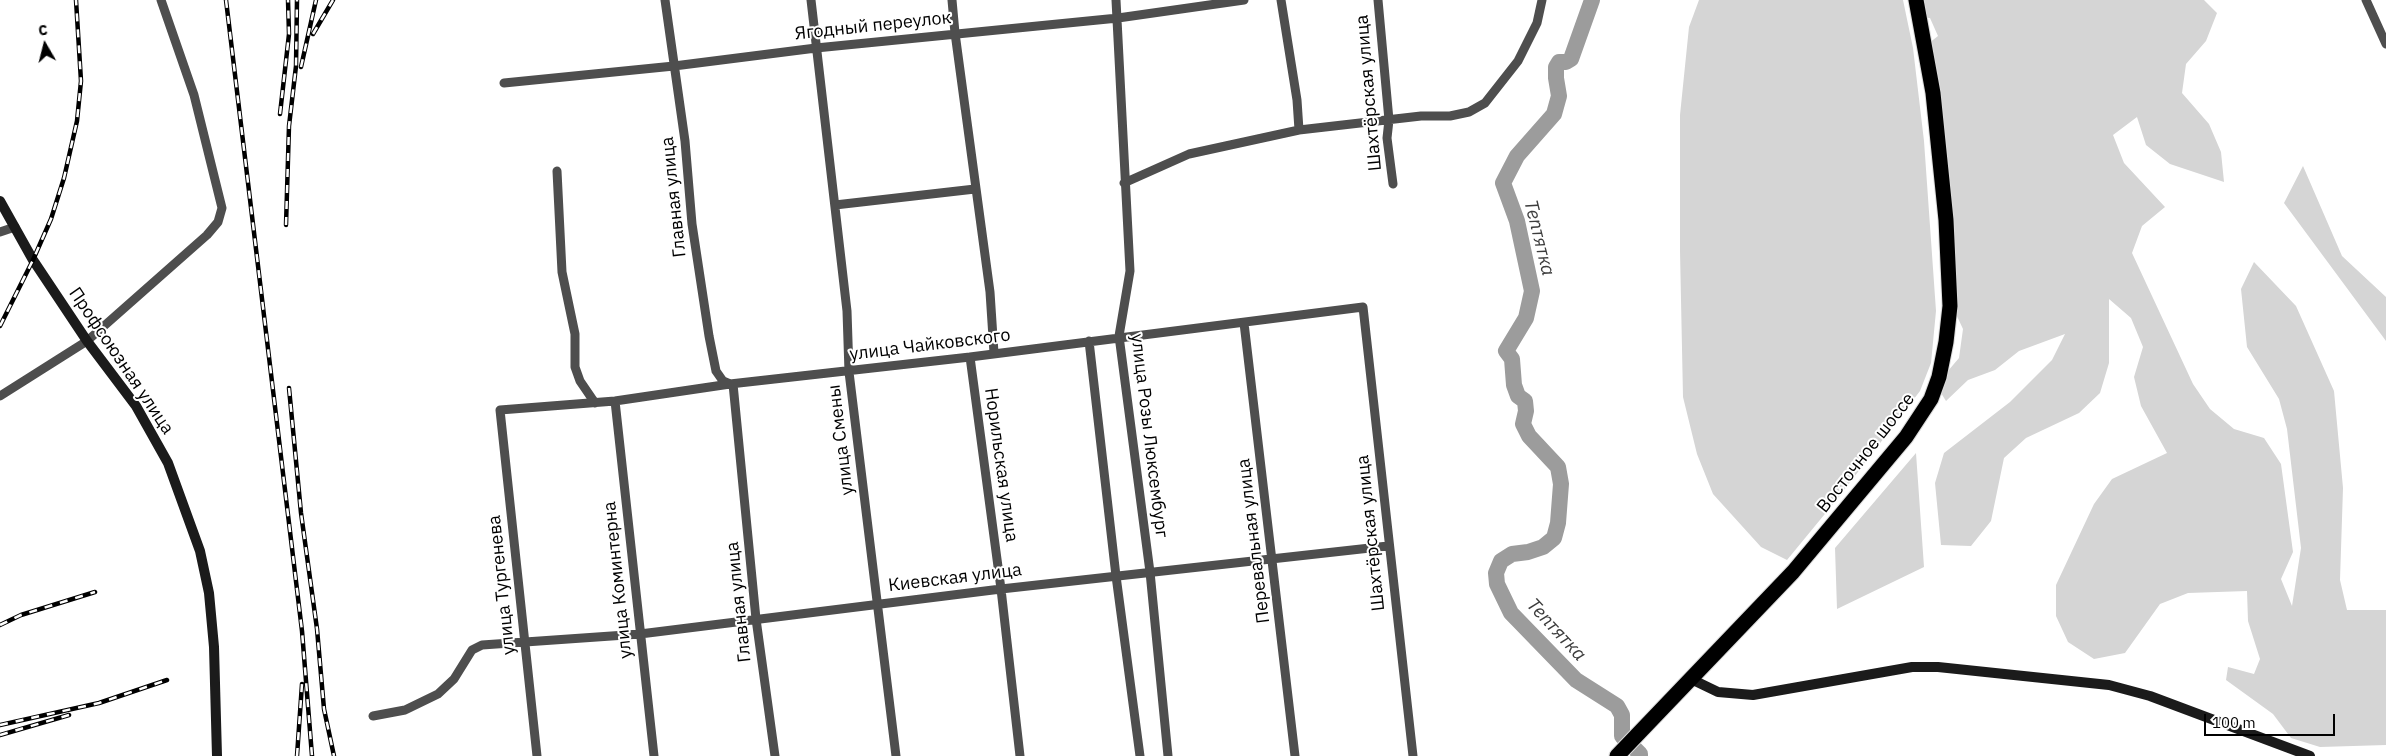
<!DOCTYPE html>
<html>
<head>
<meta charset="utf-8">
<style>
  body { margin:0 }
  #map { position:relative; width:2386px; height:756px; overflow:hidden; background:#fff; font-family:"IBM Plex Sans",sans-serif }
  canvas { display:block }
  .north { position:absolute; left:20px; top:20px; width:50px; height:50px; -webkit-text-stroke:4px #fff; paint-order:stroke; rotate:352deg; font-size:14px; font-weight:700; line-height:20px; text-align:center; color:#000 }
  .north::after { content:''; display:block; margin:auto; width:18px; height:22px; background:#000; clip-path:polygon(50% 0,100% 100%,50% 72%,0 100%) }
  .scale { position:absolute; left:2204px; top:714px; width:131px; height:22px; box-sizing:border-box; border:2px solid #000; border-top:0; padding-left:6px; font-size:15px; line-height:18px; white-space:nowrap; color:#000; -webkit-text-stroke:4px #fff; paint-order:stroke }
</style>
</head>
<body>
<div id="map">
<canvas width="2386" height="756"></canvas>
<div class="north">С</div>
<div class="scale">100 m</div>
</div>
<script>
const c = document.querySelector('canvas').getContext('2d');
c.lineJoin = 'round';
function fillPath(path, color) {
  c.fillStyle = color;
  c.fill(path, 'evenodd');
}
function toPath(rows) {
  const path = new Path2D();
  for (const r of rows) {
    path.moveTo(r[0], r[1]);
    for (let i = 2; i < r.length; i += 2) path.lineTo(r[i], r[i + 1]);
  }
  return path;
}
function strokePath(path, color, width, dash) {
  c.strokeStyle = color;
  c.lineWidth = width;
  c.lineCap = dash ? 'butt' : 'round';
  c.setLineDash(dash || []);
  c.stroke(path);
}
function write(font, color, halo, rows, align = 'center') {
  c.font = font + ' "IBM Plex Sans",sans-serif';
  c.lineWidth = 4;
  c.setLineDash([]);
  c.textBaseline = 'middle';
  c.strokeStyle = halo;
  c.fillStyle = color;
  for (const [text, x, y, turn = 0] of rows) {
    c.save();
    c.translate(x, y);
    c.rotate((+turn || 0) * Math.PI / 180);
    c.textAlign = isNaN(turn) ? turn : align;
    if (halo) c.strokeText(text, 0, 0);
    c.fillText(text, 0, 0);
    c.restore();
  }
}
fillPath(toPath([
  [1699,0,1903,0,1913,48,1924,141,1936,311,1931,363,1920,391,1838,498,1787,560,1761,547,1713,494,1697,454,1683,397,1680,251,1680,115,1689,27],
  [1916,0,2204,0,2217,13,2206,41,2186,64,2182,93,2209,124,2221,152,2224,182,2170,164,2146,145,2137,117,2113,135,2124,163,2165,207,2142,226,2132,253,2193,384,2210,409,2234,429,2264,438,2281,464,2293,552,2281,579,2292,606,2301,548,2287,429,2279,399,2247,347,2241,289,2254,262,2296,306,2334,391,2343,488,2340,580,2347,610,2386,610,2386,745,2320,747,2291,738,2273,714,2226,680,2228,667,2254,674,2260,659,2248,621,2247,591,2188,593,2160,604,2125,653,2094,659,2068,642,2056,616,2056,585,2094,504,2112,479,2167,453,2141,406,2134,377,2143,347,2131,318,2109,299,2109,363,2100,393,2079,413,2026,438,2004,458,1991,521,1971,546,1941,545,1935,483,1944,453,2010,402,2052,360,2065,334,2019,351,1995,370,1968,380,1946,401,1936,385,1959,358,1963,329,1948,297,1943,179,1945,136,1925,91,1924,47,1938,36,1930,18,1918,17],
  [2303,166,2342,256,2386,297,2386,341,2284,203],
  [1916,453,1924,567,1837,609,1835,548]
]), '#d5d5d5');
strokePath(toPath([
  [1592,0,1571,59,1566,62,1559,62,1556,67,1556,78,1559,96,1554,114,1517,156,1503,183,1517,221,1532,291,1526,318,1506,351,1512,359,1514,385,1518,396,1525,401,1526,411,1523,424,1529,436,1558,467,1561,484,1558,523,1554,538,1543,547,1528,552,1512,554,1501,561,1496,573,1497,584,1511,613,1576,680,1617,706,1622,715,1622,736,1640,754,1640,756]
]), '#9c9c9c', 16);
const highway = toPath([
  [1617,756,1793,572,1906,437,1931,399,1939,377,1946,342,1950,306,1946,220,1933,93,1916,0]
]);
strokePath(highway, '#dbdbdb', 17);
strokePath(toPath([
  [665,0,685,141,692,224,709,336,716,371,723,381,730,384],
  [811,0,847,311,849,372,896,756],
  [952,0,955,33,990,292,994,353],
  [1116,0,1130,271,1119,336,1150,572,1168,756],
  [1281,0,1297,100,1299,130],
  [1378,0,1389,120,1387,138,1393,184],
  [2366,0,2386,44],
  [504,83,674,66,816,48,1118,18,1244,0],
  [557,171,562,272,575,334,575,367,580,381,595,403],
  [1124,183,1189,154,1299,130,1421,116,1450,116,1469,112,1485,103,1518,61,1537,23,1542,0],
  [835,205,975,189],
  [0,232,15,227],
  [1244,323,1295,756],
  [1089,341,1116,576,1140,756],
  [970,357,1001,589,1020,756],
  [733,384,756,619,775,756],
  [0,396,87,341,207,235,218,222,222,208,194,95,161,0],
  [615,401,654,756],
  [373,716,405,710,438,694,454,679,472,650,482,645,640,634,1001,589,1388,546],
  [537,756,500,410,615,401,730,384,970,357,1363,307,1413,756]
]), '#4e4e4e', 9);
strokePath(toPath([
  [0,201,33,260,87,341,136,406,168,463,200,551,209,593,214,647,217,756],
  [1691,679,1718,692,1753,695,1912,667,1938,667,2109,685,2150,696,2310,756]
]), '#1b1b1b', 10);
strokePath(highway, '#000', 15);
const rail = toPath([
  [226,0,302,631,312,756],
  [313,34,333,0],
  [301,67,316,0],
  [280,114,289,34,288,0],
  [286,225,289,126,296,66,297,0],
  [0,326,33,260,51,219,64,178,77,121,81,81,76,0],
  [289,388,301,513,317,629,324,709,334,756],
  [0,625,21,615,95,592],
  [0,725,99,703,167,680],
  [0,735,69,715],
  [297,756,302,684]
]);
strokePath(rail, '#000', 4.5);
strokePath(rail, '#fff', 2.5, [8]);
write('18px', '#000', '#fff', [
  ["Ягодный переулок",873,26,-6],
  ["Шахтёрская улица",1369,93,-95],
  ["Главная улица",674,197,-96],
  ["улица Чайковского",930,345,-7],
  ["Профсоюзная улица",121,361,56],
  ["улица Розы Люксембург",1149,436,83],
  ["улица Смены",841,440,-97],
  ["Восточное шоссе",1866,453,-52],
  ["Норильская улица",1001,465,82],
  ["Шахтёрская улица",1371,533,-96],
  ["Перевальная улица",1254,541,-97],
  ["Киевская улица",955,578,-7],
  ["улица Коминтерна",618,580,-96],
  ["улица Тургенева",502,585,-96],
  ["Главная улица",739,602,-96]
]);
write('italic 19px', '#3d3d3d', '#fff', [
  ["Тептятка",1539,238,76],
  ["Тептятка",1556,630,47]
]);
</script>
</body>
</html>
